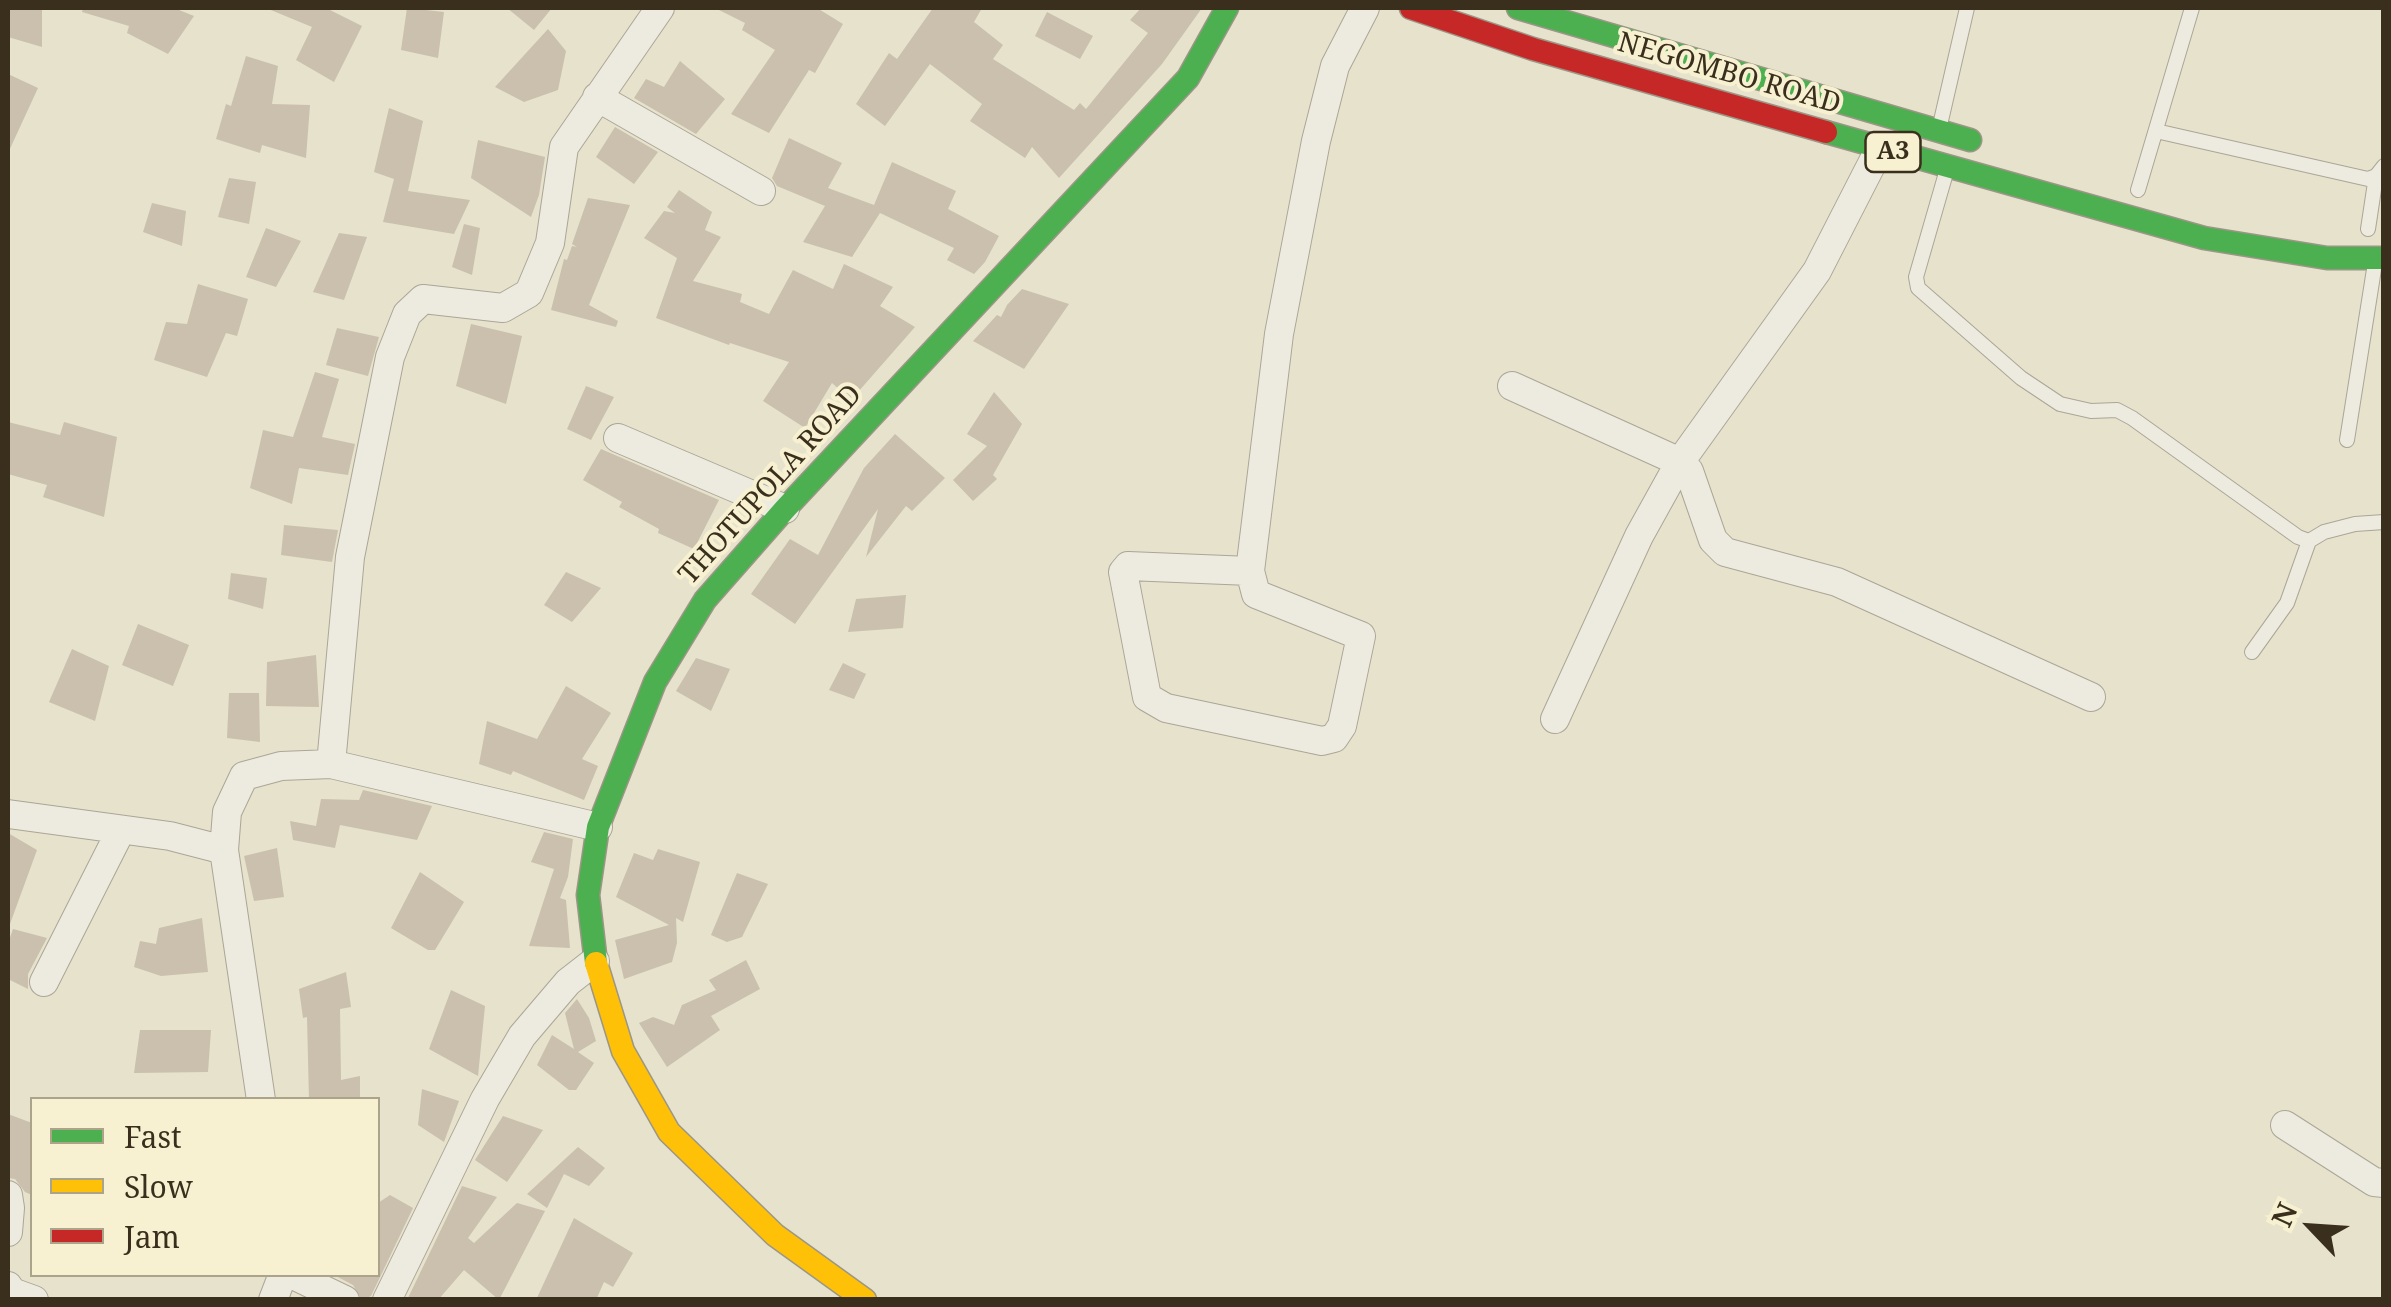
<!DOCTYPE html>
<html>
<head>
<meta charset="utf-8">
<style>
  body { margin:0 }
  #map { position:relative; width:2391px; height:1307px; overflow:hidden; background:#e6e2cc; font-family:"Noto Serif",serif }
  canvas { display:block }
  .frame { position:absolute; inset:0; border:10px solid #3a2f1d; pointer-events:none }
  .legend { position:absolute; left:30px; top:1097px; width:350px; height:180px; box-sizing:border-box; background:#f7f1d2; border:2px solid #aba38a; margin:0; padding:12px 18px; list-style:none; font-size:30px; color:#3a2f1d }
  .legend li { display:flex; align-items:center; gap:20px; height:50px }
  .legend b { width:50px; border:2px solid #aba38a }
  .north { position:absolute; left:2261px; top:1177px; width:100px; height:100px; -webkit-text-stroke:8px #f7f1d2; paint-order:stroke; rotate:295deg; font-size:28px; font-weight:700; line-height:40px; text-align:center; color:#3a2f1d }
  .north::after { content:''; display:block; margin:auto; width:35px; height:45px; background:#3a2f1d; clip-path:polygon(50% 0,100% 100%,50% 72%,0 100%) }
</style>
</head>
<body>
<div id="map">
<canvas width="2391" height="1307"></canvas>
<div class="frame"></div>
<ul class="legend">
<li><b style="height:12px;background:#4caf50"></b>Fast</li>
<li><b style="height:12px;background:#ffc107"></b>Slow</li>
<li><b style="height:12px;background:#c62828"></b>Jam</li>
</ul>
<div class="north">N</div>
</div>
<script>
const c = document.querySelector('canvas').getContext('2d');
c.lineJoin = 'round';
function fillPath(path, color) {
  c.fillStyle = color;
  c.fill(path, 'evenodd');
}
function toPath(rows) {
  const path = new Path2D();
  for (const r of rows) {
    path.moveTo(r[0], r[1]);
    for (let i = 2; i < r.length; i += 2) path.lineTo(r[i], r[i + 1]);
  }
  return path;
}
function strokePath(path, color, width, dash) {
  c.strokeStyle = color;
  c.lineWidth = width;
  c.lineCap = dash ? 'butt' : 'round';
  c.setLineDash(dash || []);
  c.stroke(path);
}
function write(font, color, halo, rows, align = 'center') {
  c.font = font + ' "Noto Serif",serif';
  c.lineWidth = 8;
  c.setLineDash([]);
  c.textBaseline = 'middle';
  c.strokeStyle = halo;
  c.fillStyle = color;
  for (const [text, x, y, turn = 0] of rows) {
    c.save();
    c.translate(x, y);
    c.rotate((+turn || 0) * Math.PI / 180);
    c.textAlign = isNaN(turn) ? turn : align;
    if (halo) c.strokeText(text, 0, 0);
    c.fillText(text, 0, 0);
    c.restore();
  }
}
fillPath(toPath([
  [8,8,42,8,42,47,8,37],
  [83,8,174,8,194,16,168,54,127,33,129,26,82,12],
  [266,8,326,8,362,26,334,82,296,60,312,27],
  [407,8,444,12,438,58,401,50],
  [507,8,552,8,534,30],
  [715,8,817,8,843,24,815,73,809,70,769,133,731,114,775,50,742,30,745,23],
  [933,8,982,8,974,22,1003,45,993,59,1074,110,1080,103,1086,109,1148,33,1130,20,1141,8,1202,8,1162,64,1059,178,1032,147,1025,158,970,121,982,104,930,64,885,126,856,104,889,53,897,59],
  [1047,12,1093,36,1080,59,1035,36],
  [548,29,566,51,558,90,524,102,495,87],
  [246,56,278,66,272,104,310,105,306,158,262,145,260,153,216,139,226,104,231,106],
  [680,61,725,99,696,134,634,98,646,79,664,87],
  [8,74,38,88,8,153],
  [389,108,423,121,408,191,470,200,454,234,383,222,394,179,374,172],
  [615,127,658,152,634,184,596,157],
  [789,138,842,163,828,188,874,205,892,162,956,191,948,209,999,236,985,262,974,274,947,260,954,248,880,213,852,257,803,242,825,206,777,186,772,178],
  [478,140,545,157,539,195,531,217,471,178],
  [229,178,256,182,249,224,218,217],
  [679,190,712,212,705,230,721,237,693,281,742,294,740,302,769,314,793,270,833,289,844,264,893,287,880,306,915,327,851,400,832,383,805,428,763,401,789,362,730,343,729,345,656,318,677,258,644,238,664,211,675,213,667,207],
  [588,198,630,205,589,305,618,321,616,327,551,310,564,259,567,260,572,246,577,247,572,244],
  [152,203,186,211,182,246,143,232],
  [464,224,480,228,472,275,452,267],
  [266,228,301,241,276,287,246,277],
  [339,233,367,237,344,300,313,292],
  [198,284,248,299,237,336,226,333,207,377,154,360,166,322,187,324],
  [1022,289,1069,304,1024,369,973,341,997,315,1001,317,1007,305],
  [471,324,522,336,506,404,456,386],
  [337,328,379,337,368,376,326,365],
  [315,372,339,379,322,437,355,444,348,475,299,468,292,504,250,488,263,430,293,437],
  [586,386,614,397,591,440,567,429],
  [994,392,1022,424,993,475,997,479,973,501,953,480,987,446,967,434],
  [8,422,60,435,64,422,117,437,104,517,43,497,47,485,8,474],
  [895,434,945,478,912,511,906,506,866,557,878,509,795,624,751,594,790,539,818,555,864,468],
  [601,449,719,500,694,549,658,533,659,529,619,507,622,502,583,480],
  [284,525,338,530,332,562,281,555],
  [566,572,601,588,572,622,544,605],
  [231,573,267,578,263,609,228,599],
  [906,595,903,628,848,632,856,599],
  [138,624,189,645,173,686,122,665],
  [72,649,109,666,95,721,49,702],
  [316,655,319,707,266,706,267,662],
  [696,658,730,669,711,711,676,691],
  [843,663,866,674,854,699,829,690],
  [566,686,611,713,582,759,598,766,584,800,513,771,511,775,479,764,487,721,537,739],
  [229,693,259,693,260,742,227,738],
  [363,790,432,806,417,840,340,825,335,848,293,840,290,821,316,826,321,799,359,800],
  [544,832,573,839,568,877,560,898,566,900,570,948,529,946,554,869,531,862],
  [8,833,37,850,10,924,8,924],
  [277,848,284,897,254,901,244,856],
  [658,849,700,862,683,922,676,918,677,943,672,962,624,979,615,940,669,925,616,897,634,853,653,860],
  [420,872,464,902,435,950,428,950,391,928],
  [737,873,768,884,742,937,727,942,711,935],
  [202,918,208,972,161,976,134,967,140,941,156,944,159,928],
  [13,929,47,938,28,974,28,989,8,979,8,943],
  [746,960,760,989,711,1016,720,1030,667,1067,639,1023,653,1017,674,1025,682,1005,716,990,709,980],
  [346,972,351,1007,340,1009,341,1080,360,1076,360,1100,309,1100,307,1017,303,1018,299,989],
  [451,990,485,1006,478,1076,429,1049],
  [577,999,589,1018,596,1041,578,1052,594,1063,576,1090,569,1090,537,1065,552,1035,574,1049,565,1013],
  [140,1030,211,1030,208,1072,134,1073],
  [422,1089,459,1101,444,1142,418,1125],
  [8,1114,32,1123,32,1195,25,1192,15,1179,8,1178],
  [503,1116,543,1130,507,1182,475,1160],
  [578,1147,605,1168,589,1186,564,1174,547,1208,527,1194],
  [462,1186,497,1197,468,1238,474,1243,517,1203,545,1211,499,1300,464,1270,438,1300,407,1300],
  [390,1195,413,1208,371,1296,362,1300,353,1285,332,1274,378,1274,378,1203],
  [574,1218,633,1253,613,1287,604,1282,596,1300,536,1300]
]), '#cac0ad');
const lane = toPath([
  [1940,125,1967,8],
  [2156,131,2368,179,2376,176,2384,166],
  [1946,173,1916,277,1918,288,2021,378,2060,404,2091,411,2117,410,2132,418,2298,537,2309,541,2324,532,2355,524,2384,522],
  [2138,190,2192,8],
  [2368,229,2376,176],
  [2347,440,2375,263],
  [2252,652,2287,603,2309,541]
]);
const street = toPath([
  [597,97,761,191],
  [1512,386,1680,462,1689,471,1713,540,1725,552,1837,582,2091,697],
  [618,438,785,509],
  [1250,571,1128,566,1123,572,1147,697,1166,708,1322,741,1334,738,1342,726,1361,636,1256,594,1250,571,1279,334,1316,141,1335,66,1365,8],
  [1555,719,1639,536,1680,462,1817,271,1880,148],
  [331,764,350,557,390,357,407,314,423,299,503,308,529,293,550,243,564,147,660,8],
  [8,814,170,836,224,850],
  [44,982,121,830],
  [261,1100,224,850,227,812,244,776,281,766,331,764,598,827],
  [2285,1125,2374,1182,2384,1183],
  [8,1195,10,1208,8,1232],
  [291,1274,345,1300],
  [8,1286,12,1292,34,1300],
  [273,1300,283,1274],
  [387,1300,485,1099,522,1036,568,982,595,961]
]);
const fast = toPath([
  [1518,8,1970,140],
  [1826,132,2204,238,2327,258,2384,258],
  [596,963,588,895,598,827,655,682,705,600,785,509,1188,78,1227,8]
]);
const slow = toPath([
  [596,963,623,1051,669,1132,775,1235,865,1300]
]);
const jam = toPath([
  [1411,8,1533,49,1826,132]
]);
strokePath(lane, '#aba696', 16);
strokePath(street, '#aba696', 30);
strokePath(fast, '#9b9686', 25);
strokePath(slow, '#9b9686', 25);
strokePath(jam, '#9b9686', 25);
strokePath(lane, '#edeadf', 14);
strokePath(street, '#edeadf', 28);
strokePath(fast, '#4caf50', 22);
strokePath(slow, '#ffc107', 22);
strokePath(jam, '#c62828', 22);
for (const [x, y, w] of [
  [1893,152,55]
]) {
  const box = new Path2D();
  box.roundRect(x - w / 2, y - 20, w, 40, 8);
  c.fillStyle = '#f7f1d2';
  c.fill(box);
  strokePath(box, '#3a2f1d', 2.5);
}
write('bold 25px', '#3a2f1d', null, [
  ["A3",1893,152]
]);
write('28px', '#3a2f1d', '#f7f1d2', [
  ["NEGOMBO ROAD",1729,74,16],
  ["THOTUPOLA ROAD",771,485,-48]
]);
</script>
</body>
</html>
